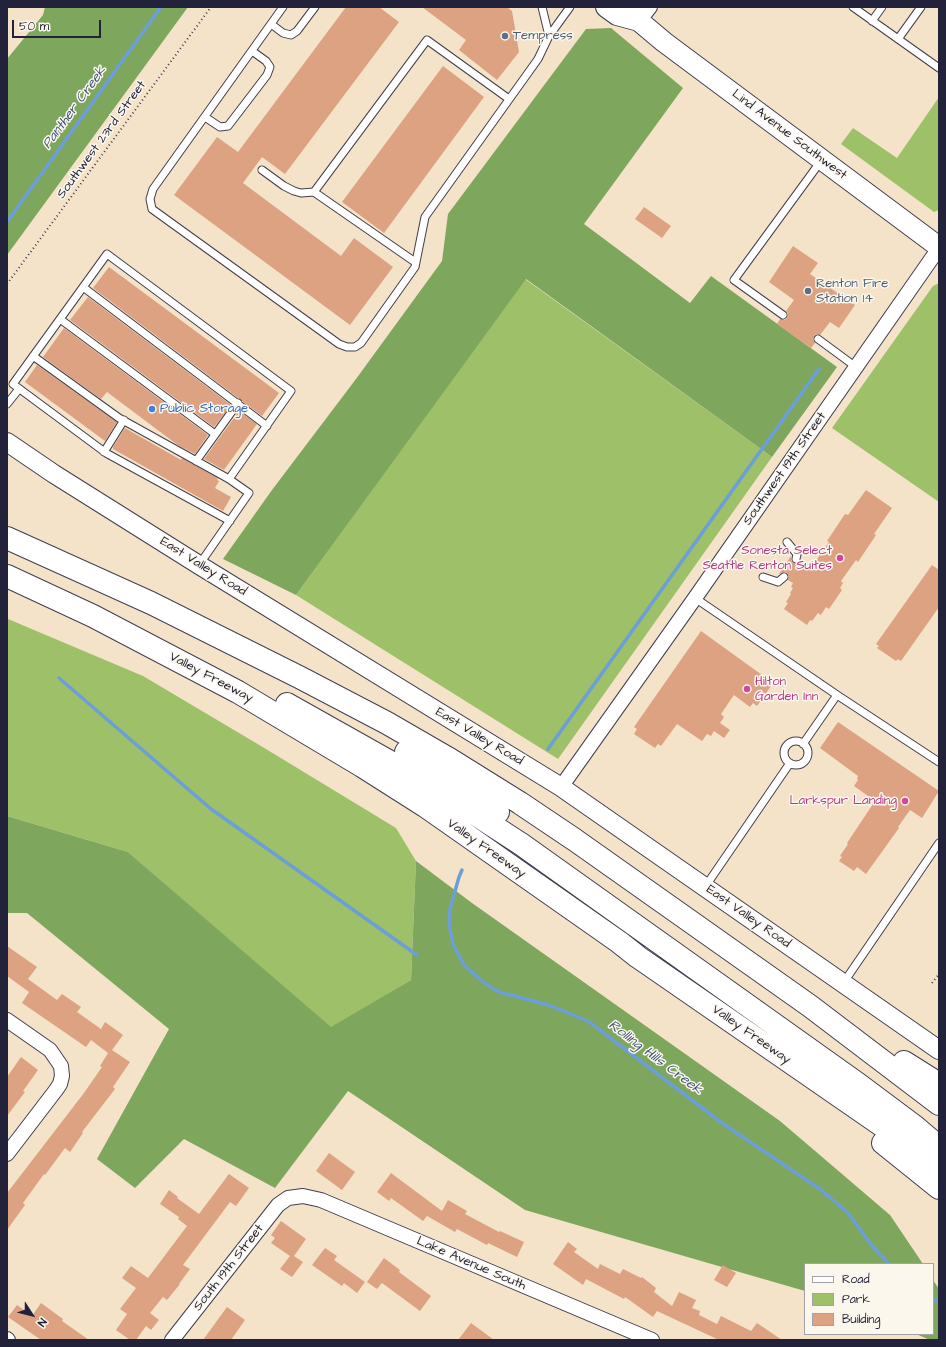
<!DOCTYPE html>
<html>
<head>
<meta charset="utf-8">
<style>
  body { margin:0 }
  #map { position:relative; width:946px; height:1347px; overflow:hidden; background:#f4e3c8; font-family:"Architects Daughter",sans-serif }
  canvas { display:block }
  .frame { position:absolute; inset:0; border:8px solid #22223b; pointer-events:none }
  .legend { position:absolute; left:804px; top:1263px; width:130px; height:72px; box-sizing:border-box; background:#fbf7ec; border:1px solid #a4a2a5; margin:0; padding:5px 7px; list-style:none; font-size:12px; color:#22223b }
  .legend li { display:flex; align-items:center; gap:8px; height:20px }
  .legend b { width:20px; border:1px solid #a4a2a5 }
  .north { position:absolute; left:12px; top:1295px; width:40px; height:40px; -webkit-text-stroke:3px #fbf7ec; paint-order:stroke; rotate:126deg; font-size:11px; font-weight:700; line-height:16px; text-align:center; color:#22223b }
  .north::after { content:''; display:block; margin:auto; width:14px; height:18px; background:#22223b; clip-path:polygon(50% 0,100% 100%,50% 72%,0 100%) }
  .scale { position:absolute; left:12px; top:20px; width:89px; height:18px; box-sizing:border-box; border:2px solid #22223b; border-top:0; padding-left:5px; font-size:12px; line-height:14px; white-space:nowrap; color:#22223b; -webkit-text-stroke:3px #fbf7ec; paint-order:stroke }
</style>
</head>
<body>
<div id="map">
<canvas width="946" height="1347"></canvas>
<div class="frame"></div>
<ul class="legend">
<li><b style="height:5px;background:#fff"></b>Road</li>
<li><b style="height:11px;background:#9ec069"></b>Park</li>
<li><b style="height:11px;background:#dca281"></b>Building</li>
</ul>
<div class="north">N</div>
<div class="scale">50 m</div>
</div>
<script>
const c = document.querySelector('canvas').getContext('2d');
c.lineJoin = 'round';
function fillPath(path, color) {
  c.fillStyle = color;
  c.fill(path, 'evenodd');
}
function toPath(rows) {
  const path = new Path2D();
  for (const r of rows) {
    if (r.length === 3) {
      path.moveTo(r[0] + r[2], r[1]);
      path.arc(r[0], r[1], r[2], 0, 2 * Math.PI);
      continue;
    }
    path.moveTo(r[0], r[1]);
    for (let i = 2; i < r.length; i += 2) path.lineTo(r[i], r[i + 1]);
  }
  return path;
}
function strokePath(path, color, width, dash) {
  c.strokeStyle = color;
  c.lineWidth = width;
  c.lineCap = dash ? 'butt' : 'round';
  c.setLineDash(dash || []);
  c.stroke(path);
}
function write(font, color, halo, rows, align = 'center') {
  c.font = font + ' "Architects Daughter",sans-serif';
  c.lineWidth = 3;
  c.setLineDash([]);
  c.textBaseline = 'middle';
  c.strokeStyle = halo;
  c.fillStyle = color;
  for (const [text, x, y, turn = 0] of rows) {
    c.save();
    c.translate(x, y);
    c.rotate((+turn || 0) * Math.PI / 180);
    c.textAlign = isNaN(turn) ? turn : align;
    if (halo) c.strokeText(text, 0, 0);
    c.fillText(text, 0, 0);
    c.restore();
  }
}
fillPath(toPath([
  [939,97,939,210,934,212,841,144,853,128,897,158],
  [525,279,772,457,558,759,296,595],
  [939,283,939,502,832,428,933,286],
  [8,619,143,676,261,746,396,828,416,861,411,980,331,1028,128,852,7,816]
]), '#9ec069');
fillPath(toPath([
  [45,7,188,7,7,255,7,59,43,15],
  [611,28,683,88,584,224,690,303,711,276,837,367,772,457,526,279,296,595,223,559,272,490,356,379,442,261,448,214,586,29],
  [7,816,128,852,331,1027,411,980,416,861,472,903,780,1121,890,1215,923,1264,805,1264,805,1291,525,1210,348,1091,275,1188,184,1139,135,1188,97,1159,169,1029,27,913,7,913],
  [933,1280,939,1289,939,1340,930,1340,916,1334,933,1334]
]), '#7ea65d');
strokePath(toPath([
  [7,222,161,7],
  [59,678,211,809,417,955],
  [548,749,819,369],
  [462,870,459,877,450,909,449,924,453,944,464,965,483,982,499,992,549,1005,588,1021,722,1123,820,1189,848,1213,873,1247,889,1264],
  [933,1299,939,1302]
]), '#6c9ed7', 3.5);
fillPath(toPath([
  [346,7,379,7,399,22,285,174,262,157,243,183,341,256,354,238,393,267,350,325,174,195,217,137,238,152],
  [422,7,507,7,512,11,519,52,497,80,459,50,466,40],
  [443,66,484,97,384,233,342,202],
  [644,207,671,226,662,238,635,219],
  [793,246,818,263,810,274,855,305,839,328,830,322,820,335,816,334,814,336,813,339,815,343,811,348,777,324,780,319,785,320,787,318,788,313,786,311,794,300,769,282],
  [109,267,279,393,262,416,93,288],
  [88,297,231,405,214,427,70,320],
  [64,328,208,435,195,454,179,446,107,392,101,399,43,357],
  [37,365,117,422,105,441,25,382],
  [239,411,257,424,224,470,204,459],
  [125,428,181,460,182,458,218,478,217,480,219,481,215,488,231,497,223,511,113,449,113,447],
  [866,490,892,508,874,534,876,535,858,562,856,560,841,581,843,583,840,588,842,590,829,609,826,607,821,615,818,613,812,621,810,620,807,625,784,609,788,603,786,602,791,594,790,593,793,588,791,587,793,583,788,580,789,576,786,572,779,574,791,556,791,560,793,563,797,564,800,562,809,568,813,561,815,562,829,542,827,541,845,514,848,515],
  [932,565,939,570,939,607,901,661,898,659,896,661,877,648,879,646,876,644],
  [701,631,769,680,767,682,771,686,757,706,753,703,750,707,734,695,721,714,724,717,720,723,730,730,724,738,714,731,711,736,707,734,702,741,677,724,661,746,658,744,655,748,634,734,637,729,634,727],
  [838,722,939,791,922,818,910,810,898,827,899,828,866,874,857,867,854,871,839,861,842,857,840,856,848,844,847,843,875,801,854,786,858,780,857,779,858,776,820,748],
  [7,946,37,967,28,979,57,1000,62,994,81,1007,77,1012,101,1029,105,1022,123,1035,112,1050,130,1062,113,1087,115,1089,82,1132,83,1133,70,1152,65,1148,45,1175,44,1174,23,1203,25,1205,7,1230,7,1193,84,1093,102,1067,100,1066,108,1053,91,1040,86,1047,22,1003,29,992,7,976],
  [21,1057,38,1070,23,1091,25,1092,7,1116,7,1077],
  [329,1153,355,1172,342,1190,316,1171],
  [391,1173,442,1211,448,1200,467,1211,465,1214,499,1232,500,1231,524,1242,517,1257,488,1243,487,1245,457,1229,455,1232,427,1216,423,1221,391,1198,389,1201,377,1192],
  [229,1174,249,1188,236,1206,230,1202,183,1265,190,1269,179,1284,180,1284,167,1300,163,1297,150,1313,159,1320,151,1330,146,1326,136,1340,130,1340,116,1330,127,1314,120,1309,136,1288,122,1278,131,1266,148,1278,187,1226,178,1219,179,1217,160,1204,169,1190,178,1197,177,1198,199,1214],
  [281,1221,306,1239,294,1256,303,1262,292,1277,280,1269,290,1256,271,1243,275,1238,271,1235],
  [568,1242,577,1249,574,1252,598,1269,600,1264,620,1274,623,1269,641,1278,642,1277,656,1288,654,1292,672,1306,679,1292,696,1300,692,1308,700,1311,699,1315,717,1324,721,1316,751,1331,757,1323,782,1340,719,1340,657,1311,653,1317,625,1297,624,1299,586,1279,583,1285,553,1264],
  [325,1248,337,1256,334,1260,365,1282,357,1293,344,1283,342,1286,312,1265],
  [384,1258,400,1270,399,1272,431,1296,420,1311,382,1283,377,1289,367,1282],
  [723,1265,736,1273,727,1287,714,1280],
  [41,1303,63,1319,62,1321,89,1340,41,1340,8,1317,17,1305,32,1316],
  [227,1307,245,1320,231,1340,203,1340],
  [471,1323,494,1340,458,1340]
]), '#dca281');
const service = toPath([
  [283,7,153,189,150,199,152,209,339,344,347,347,355,347,361,343,415,267,425,217,538,59,549,36,570,7],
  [542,7,549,36],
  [853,7,939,68],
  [872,21,882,7],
  [271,24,283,33,291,35,297,31,315,7],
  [898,39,921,7],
  [205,117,220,127,228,126,267,75,270,67,266,61,252,51],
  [262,170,284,186,294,191,301,193,314,192],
  [415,262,314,192,427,40,509,99],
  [83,287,267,426],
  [783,315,734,280,821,161],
  [60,319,215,434],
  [818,339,856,367],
  [33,356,119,418,229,479],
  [7,404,19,389],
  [104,452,124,420],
  [196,461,238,403],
  [787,542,797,554,796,559],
  [199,565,249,493,229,479,291,391,107,254,13,384,106,453,230,521],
  [763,577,778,582,784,577],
  [695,598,837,695],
  [796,753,12],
  [803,744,837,695,939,762],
  [705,887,790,763],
  [844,982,939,843]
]);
const minor = toPath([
  [639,21,650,7],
  [561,787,695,598,939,248],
  [7,1020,50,1050,61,1066,62,1076,60,1084,56,1090,7,1154],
  [7,1339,8,1340],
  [172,1340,278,1205,288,1198,303,1196,321,1200,652,1340]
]);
const tertiary = toPath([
  [7,442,54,474,199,565,561,787,939,1050]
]);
const secondary = toPath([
  [606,7,617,15,639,21],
  [631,7,639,21,664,42,939,247]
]);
const motorway = toPath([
  [7,538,151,603,301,678,387,723,451,760,520,803,575,840,810,1006,939,1104],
  [7,576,93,616,238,692,362,766,425,806,619,942,638,957,939,1165],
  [287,704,424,781,521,844,858,1084,913,1125,939,1147],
  [406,752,428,765,498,812],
  [904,1062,939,1084],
  [883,1143,939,1188]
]);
strokePath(service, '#423f50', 9);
strokePath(minor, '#423f50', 16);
strokePath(tertiary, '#423f50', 20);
strokePath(secondary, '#423f50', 22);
strokePath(motorway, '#423f50', 24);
strokePath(toPath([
  [7,284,211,7],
  [932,983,939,974]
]), '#423f50', 2, [1, 3]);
strokePath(service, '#fff', 7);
strokePath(minor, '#fff', 14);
strokePath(tertiary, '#fff', 18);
strokePath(secondary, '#fff', 20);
strokePath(motorway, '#fff', 22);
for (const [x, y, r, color] of [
  [505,36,4,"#5c6f8a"],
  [808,291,4,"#5c6f8a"],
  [152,409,4,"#3f7fe0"],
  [840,558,4,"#d1479c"],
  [747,689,4,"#d1479c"],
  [905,801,4,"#d1479c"]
]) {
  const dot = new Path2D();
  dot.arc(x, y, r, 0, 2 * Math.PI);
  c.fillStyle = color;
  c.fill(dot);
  strokePath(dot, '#fbf7ec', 1.5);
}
write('13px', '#4e5e75', '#fbf7ec', [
  ["Tempress",513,36],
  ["Renton Fire",816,284],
  ["Station 14",816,299]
], 'left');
write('13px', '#22223b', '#fbf7ec', [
  ["Lind Avenue Southwest",789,135,37],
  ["Southwest 23rd Street",102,140,-54],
  ["Southwest 19th Street",785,469,-55],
  ["East Valley Road",203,567,32],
  ["Valley Freeway",211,678,28],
  ["East Valley Road",479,737,31],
  ["Valley Freeway",486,849,35],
  ["East Valley Road",748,917,35],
  ["Valley Freeway",751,1035,35],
  ["Lake Avenue South",471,1264,23],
  ["South 19th Street",229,1268,-52]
]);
write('13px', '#366cbe', '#fbf7ec', [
  ["Public Storage",160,409]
], 'left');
write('13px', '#b23c85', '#fbf7ec', [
  ["Sonesta Select",832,551],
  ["Seattle Renton Suites",832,566],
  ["Hilton",755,682,"left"],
  ["Garden Inn",755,697,"left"],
  ["Larkspur Landing",897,801]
], 'right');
write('italic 14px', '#405479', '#fbf7ec', [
  ["Panther Creek",75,108,-54],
  ["Rolling Hills Creek",655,1058,37]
]);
</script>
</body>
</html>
